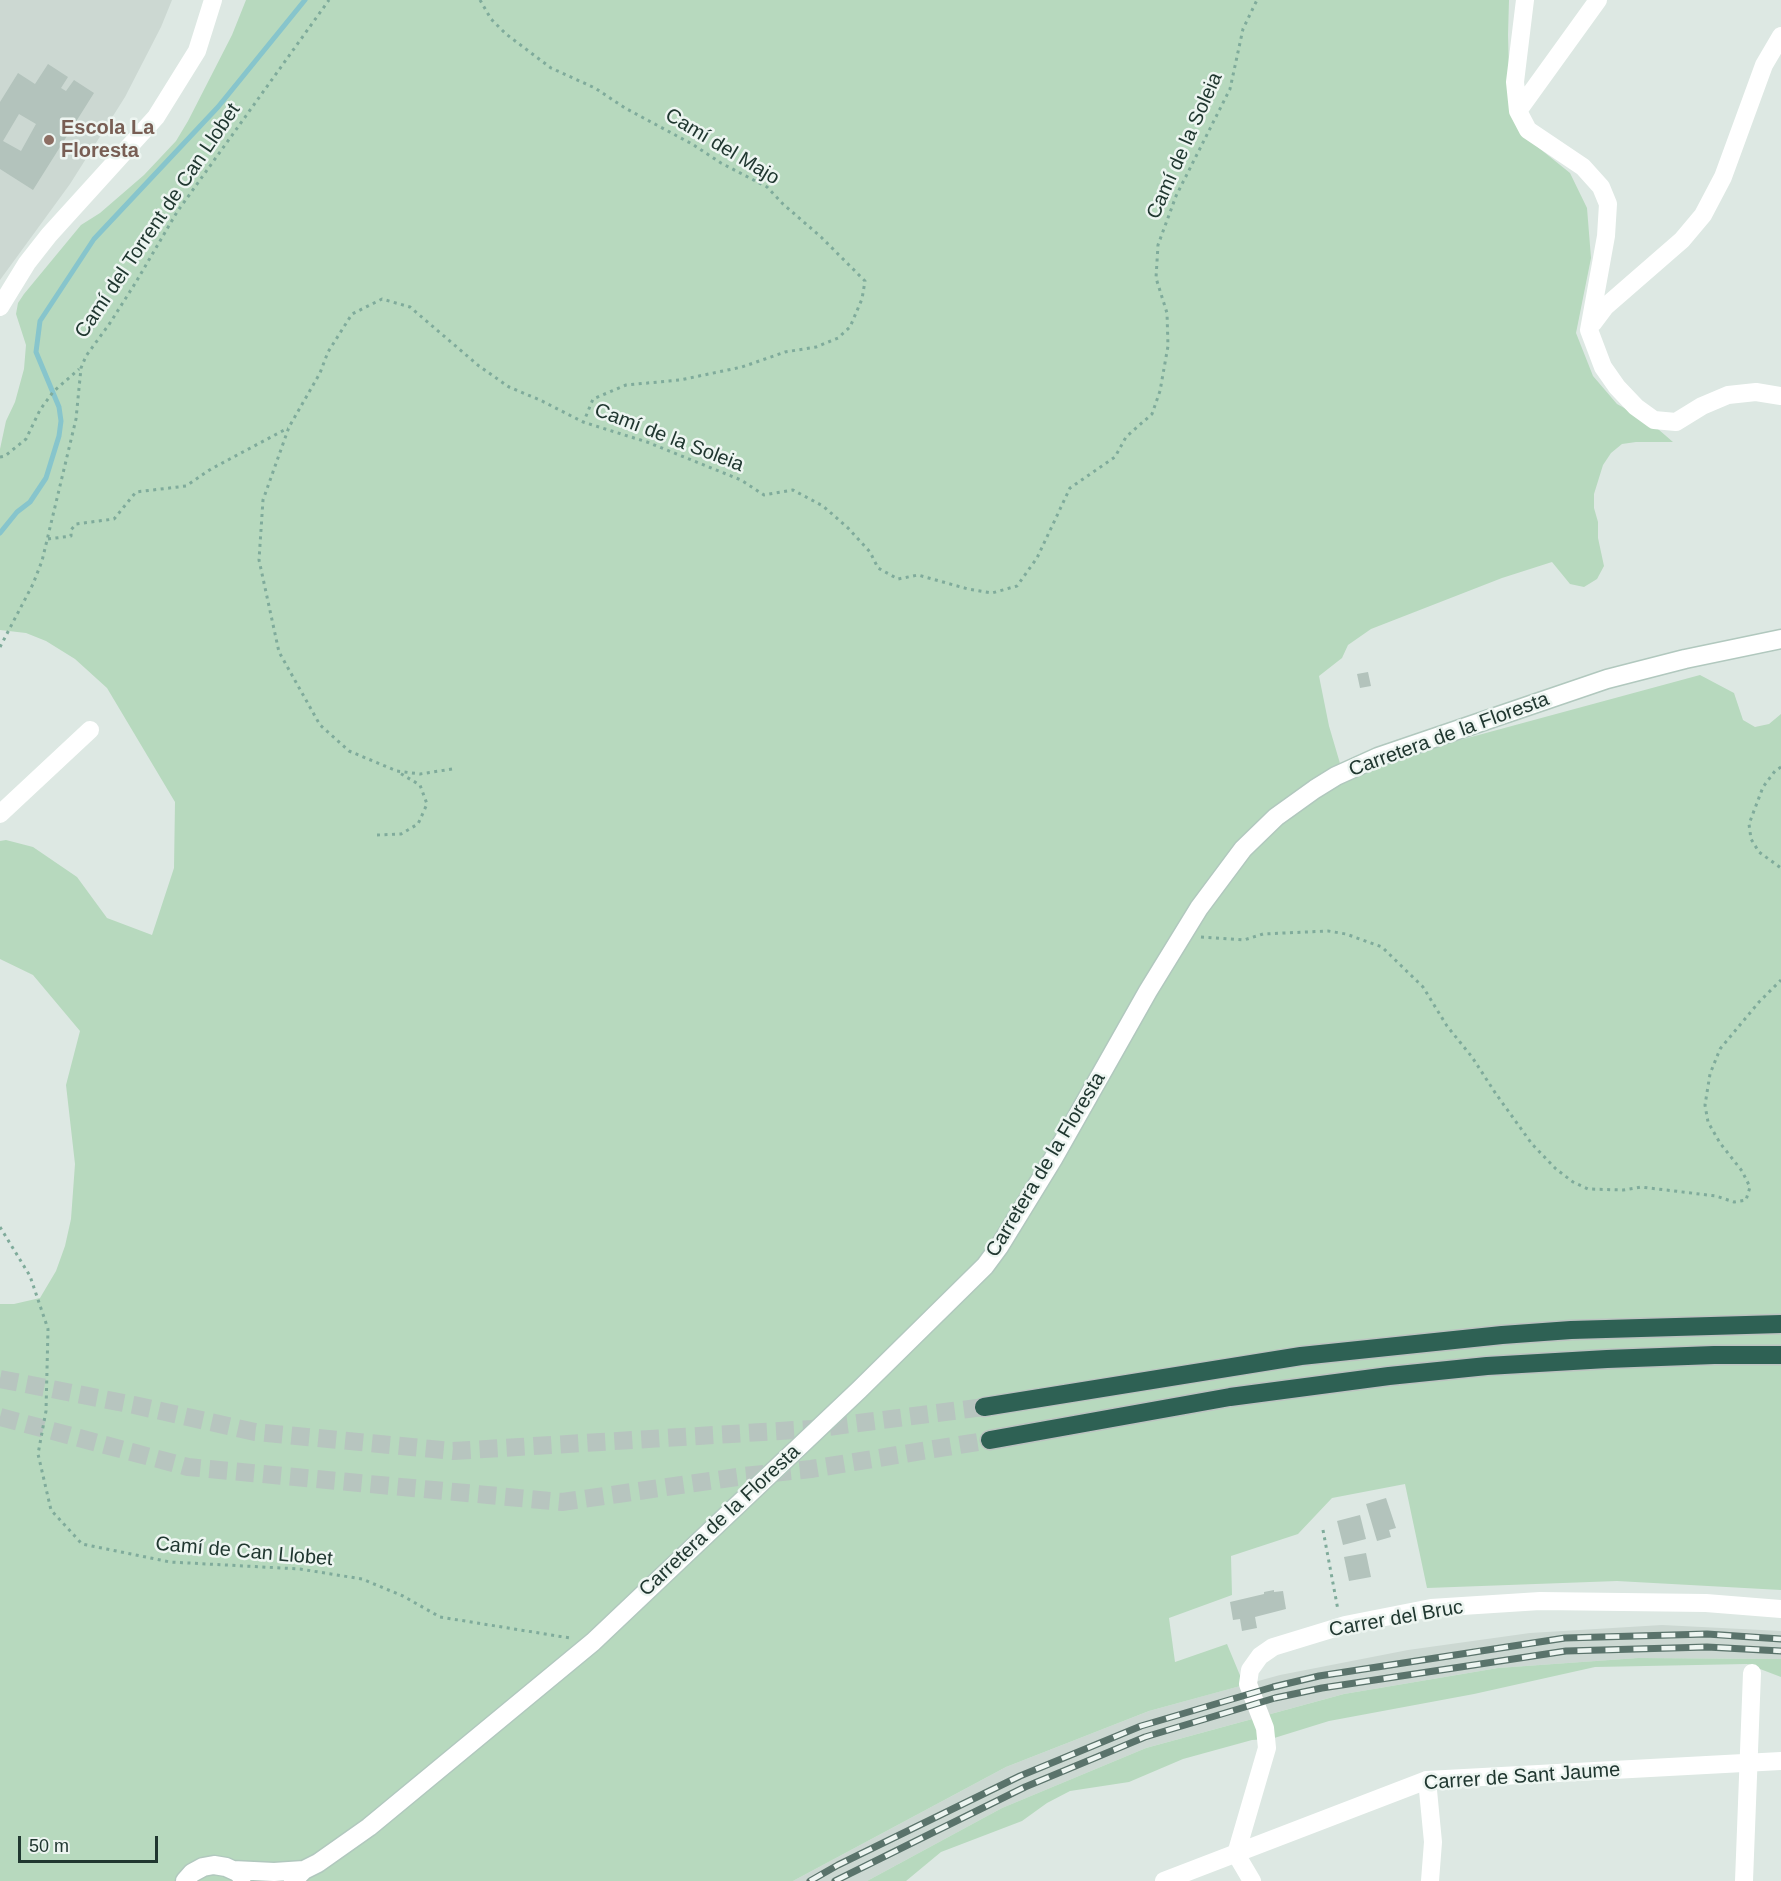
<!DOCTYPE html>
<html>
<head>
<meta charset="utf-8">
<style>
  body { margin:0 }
  #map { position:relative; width:1781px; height:1881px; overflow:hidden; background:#dde8e3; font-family:Arial,sans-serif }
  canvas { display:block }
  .scale { position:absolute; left:18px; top:1836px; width:140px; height:27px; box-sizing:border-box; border:3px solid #203730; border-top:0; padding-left:8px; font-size:18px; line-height:21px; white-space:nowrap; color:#203730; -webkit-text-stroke:4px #edf5f1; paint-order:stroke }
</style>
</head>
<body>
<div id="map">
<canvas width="1781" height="1881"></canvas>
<div class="scale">50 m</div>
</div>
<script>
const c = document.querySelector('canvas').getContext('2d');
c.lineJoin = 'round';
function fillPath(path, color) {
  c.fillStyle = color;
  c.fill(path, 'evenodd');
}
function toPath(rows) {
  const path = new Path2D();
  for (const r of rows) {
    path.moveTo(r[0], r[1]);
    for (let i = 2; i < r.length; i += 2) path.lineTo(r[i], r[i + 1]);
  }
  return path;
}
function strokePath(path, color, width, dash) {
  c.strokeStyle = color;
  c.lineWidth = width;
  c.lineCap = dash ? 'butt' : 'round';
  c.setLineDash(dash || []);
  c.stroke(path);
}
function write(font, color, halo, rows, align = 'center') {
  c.font = font + ' Arial,sans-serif';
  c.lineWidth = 5;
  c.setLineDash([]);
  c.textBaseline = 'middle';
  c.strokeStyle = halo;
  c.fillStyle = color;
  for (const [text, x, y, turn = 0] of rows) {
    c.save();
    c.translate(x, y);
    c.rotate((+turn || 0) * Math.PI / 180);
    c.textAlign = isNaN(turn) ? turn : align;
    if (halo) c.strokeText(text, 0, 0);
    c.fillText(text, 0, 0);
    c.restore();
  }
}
fillPath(toPath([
  [0,0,172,0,161,27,125,97,70,184,0,280],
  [1662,1625,1781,1631,1781,1659,1638,1658,1498,1668,1344,1694,1146,1748,1002,1808,867,1881,793,1881,1006,1767,1149,1711,1280,1675,1408,1650,1530,1633]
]), '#ccd8d2');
fillPath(toPath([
  [246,0,1509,0,1508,35,1510,106,1517,127,1539,148,1570,173,1587,208,1591,258,1576,333,1593,376,1617,404,1651,423,1673,442,1636,442,1622,444,1611,453,1603,465,1594,494,1594,508,1598,522,1598,538,1604,566,1597,579,1584,587,1570,584,1552,562,1502,578,1371,629,1348,645,1342,658,1319,676,1329,726,1344,777,1449,743,1700,675,1734,693,1743,720,1755,727,1769,724,1781,714,1781,1590,1617,1581,1427,1588,1405,1484,1332,1498,1298,1534,1231,1556,1232,1595,1169,1618,1175,1662,1227,1644,1244,1685,1149,1711,1006,1767,793,1881,0,1881,0,1304,14,1304,40,1298,56,1271,65,1246,71,1219,75,1164,66,1085,80,1031,33,975,0,959,0,841,6,840,33,847,77,877,107,918,152,935,174,868,175,802,107,688,75,659,46,641,26,633,0,630,0,449,6,421,15,402,24,369,26,345,16,314,18,303,24,294,81,225,100,213,144,175,176,141,188,121,232,35],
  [1638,1658,1781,1659,1781,1677,1747,1664,1595,1667,1474,1694,1329,1721,1271,1739,1252,1740,1183,1759,1129,1782,1070,1791,1047,1803,1022,1821,941,1852,906,1881,867,1881,1002,1808,1146,1748,1344,1694,1498,1668]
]), '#b7d9be');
strokePath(toPath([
  [0,533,17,512,30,502,46,478,59,436,61,421,59,407,36,352,40,321,94,239,218,107,305,0]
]), '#87c5cc', 5);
fillPath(toPath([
  [48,64,68,77,61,88,66,91,74,80,94,93,33,190,0,169,0,102,18,73,35,84],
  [19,114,36,124,21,151,3,141],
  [1368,672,1371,686,1360,688,1357,674],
  [1386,1498,1396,1528,1389,1530,1391,1537,1377,1541,1366,1504],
  [1360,1515,1366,1539,1343,1545,1337,1521],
  [1366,1553,1371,1577,1349,1581,1344,1557],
  [1274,1590,1274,1592,1283,1591,1286,1609,1255,1617,1257,1628,1242,1631,1240,1619,1233,1620,1230,1602,1264,1594,1264,1592]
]), '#b3c3bc');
strokePath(toPath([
  [0,1379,134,1405,255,1432,453,1451,812,1429,984,1407],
  [0,1417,188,1467,562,1502,744,1476,811,1469,990,1440]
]), '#b7c5bf', 18, [18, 9]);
const secondary = toPath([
  [233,1870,274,1872,304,1870],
  [185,1881,192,1873,203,1867,214,1865,226,1867,237,1872,242,1877],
  [293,1881,304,1870,318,1863,369,1827,593,1642,859,1390,985,1266,999,1247,1053,1159,1148,991,1199,908,1243,849,1276,817,1315,789,1336,776,1378,757,1607,679,1685,659,1781,639]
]);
const motorway = toPath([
  [984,1407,1301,1356,1502,1335,1571,1330,1781,1324],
  [990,1440,1230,1397,1389,1376,1487,1366,1607,1359,1714,1355,1781,1355]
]);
strokePath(secondary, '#b1c8be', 21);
strokePath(motorway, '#bcc3c1', 21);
strokePath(toPath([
  [480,0,491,19,506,34,551,68,595,88,625,108,692,144,721,163,767,187,783,204,821,237,865,281,862,299,850,327,838,338,816,347,785,352,742,367,680,380,626,385,593,399,584,421],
  [0,457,5,456,26,439,40,410,53,392,79,369],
  [48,539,71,536,71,530,76,524,114,519,136,492,186,486,211,469,288,428],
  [0,647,33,584,42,561,76,419,81,368,86,356,110,323,136,282,177,212,329,0],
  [1781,767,1775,771,1763,787,1749,824,1751,839,1759,852,1781,868],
  [452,769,420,774,397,771,349,751,320,725,279,652,259,560,263,500,289,427,320,373,328,352,352,314,382,299,410,307,479,366,509,387,540,400,583,422,647,442,741,480,764,495,793,490,823,506,848,528,870,552,878,568,898,579,918,575,968,589,992,593,1017,586,1037,558,1070,488,1115,457,1126,437,1152,414,1160,391,1168,346,1167,313,1156,278,1158,245,1176,196,1230,89,1243,29,1257,0],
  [377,835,401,834,418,824,427,804,420,785,398,772],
  [1201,937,1244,940,1263,934,1328,931,1346,934,1382,947,1423,987,1447,1026,1472,1057,1496,1094,1532,1144,1556,1169,1573,1182,1588,1189,1623,1190,1641,1187,1716,1196,1734,1202,1746,1200,1750,1187,1742,1171,1720,1143,1708,1122,1705,1105,1710,1074,1720,1049,1759,1002,1781,980],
  [0,1227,30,1276,48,1329,46,1411,38,1454,51,1510,82,1544,170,1562,300,1569,362,1579,403,1596,440,1617,570,1638],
  [1323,1530,1338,1610]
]), '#7fab9b', 3, [3, 4.5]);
strokePath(toPath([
  [1525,0,1515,82,1518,111,1528,130,1583,167,1601,187,1608,204,1606,236,1589,330,1603,367,1617,387,1636,407,1654,420,1676,422,1702,406,1728,395,1756,392,1781,396],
  [1518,111,1598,0],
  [0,307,27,263,49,235,156,117,197,51,213,0],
  [1593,323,1605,307,1682,240,1703,215,1723,177,1764,65,1781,36],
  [0,814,90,730],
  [1427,1780,1433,1842,1430,1881],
  [1236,1854,1267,1748,1265,1728,1248,1684,1250,1670,1260,1656,1273,1647,1345,1625,1431,1608,1540,1601,1706,1603,1781,1609],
  [1744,1881,1752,1673]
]), '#fff', 18);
strokePath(toPath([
  [1236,1854,1252,1881],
  [1164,1881,1427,1780,1781,1761]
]), '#fff', 18);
strokePath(secondary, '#fff', 18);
strokePath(motorway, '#2e6154', 18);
const rail = toPath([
  [810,1881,838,1865,1020,1776,1141,1726,1273,1687,1319,1676,1565,1638,1707,1634,1781,1639],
  [835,1881,1025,1787,1145,1737,1275,1698,1322,1688,1566,1651,1707,1647,1781,1651]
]);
strokePath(rail, '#5a736b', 7);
strokePath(rail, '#edf5f1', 4.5, [14]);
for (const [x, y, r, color] of [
  [49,140,6,"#8d6e63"]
]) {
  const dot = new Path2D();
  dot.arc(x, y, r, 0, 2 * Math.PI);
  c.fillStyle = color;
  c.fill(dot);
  strokePath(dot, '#edf5f1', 2);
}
write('bold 20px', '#785e54', '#edf5f1', [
  ["Escola La",61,128],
  ["Floresta",61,151]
], 'left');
write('20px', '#203730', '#edf5f1', [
  ["Camí de la Soleia",1185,146,-66],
  ["Camí del Majo",722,147,31],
  ["Camí del Torrent de Can Llobet",158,221,-56],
  ["Camí de la Soleia",669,438,21],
  ["Carretera de la Floresta",1449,735,-20],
  ["Carretera de la Floresta",1046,1165,-59],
  ["Carretera de la Floresta",720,1521,-43],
  ["Camí de Can Llobet",244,1552,5],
  ["Carrer del Bruc",1396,1619,-10],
  ["Carrer de Sant Jaume",1522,1777,-4]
]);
</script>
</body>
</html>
